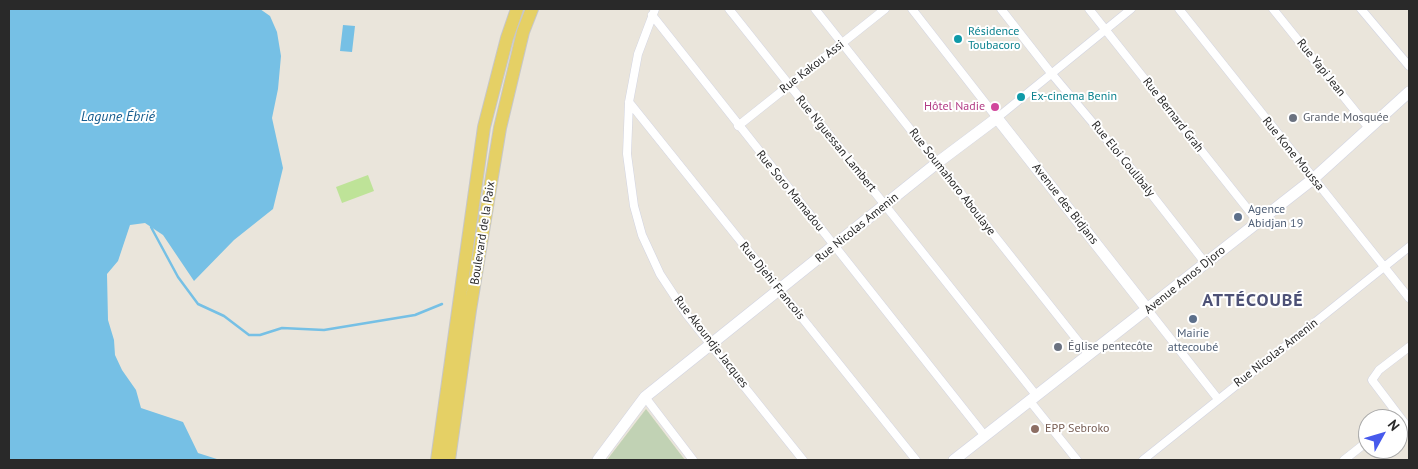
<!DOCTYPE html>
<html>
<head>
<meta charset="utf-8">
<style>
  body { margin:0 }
  #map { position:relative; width:1418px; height:469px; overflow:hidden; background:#eae5db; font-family:"PT Sans",sans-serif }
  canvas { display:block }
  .frame { position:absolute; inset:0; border:10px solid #292929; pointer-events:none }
  .north { position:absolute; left:1358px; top:409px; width:50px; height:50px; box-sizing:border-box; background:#fff; border:1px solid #a9a9a9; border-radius:50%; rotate:51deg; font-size:14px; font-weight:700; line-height:20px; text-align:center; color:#292929 }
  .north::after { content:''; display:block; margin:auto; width:18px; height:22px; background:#475aec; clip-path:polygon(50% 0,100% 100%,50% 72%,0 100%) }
</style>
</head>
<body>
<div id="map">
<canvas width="1418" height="469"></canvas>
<div class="frame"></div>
<div class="north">N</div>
</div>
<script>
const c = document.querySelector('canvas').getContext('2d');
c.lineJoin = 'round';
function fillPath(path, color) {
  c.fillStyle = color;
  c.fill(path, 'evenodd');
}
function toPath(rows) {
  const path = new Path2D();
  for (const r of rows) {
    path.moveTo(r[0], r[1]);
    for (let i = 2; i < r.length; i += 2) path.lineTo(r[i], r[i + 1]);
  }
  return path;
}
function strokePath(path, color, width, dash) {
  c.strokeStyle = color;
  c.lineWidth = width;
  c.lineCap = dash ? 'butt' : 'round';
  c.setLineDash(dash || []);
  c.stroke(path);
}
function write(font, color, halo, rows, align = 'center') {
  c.font = font + ' "PT Sans",sans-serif';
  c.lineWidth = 4;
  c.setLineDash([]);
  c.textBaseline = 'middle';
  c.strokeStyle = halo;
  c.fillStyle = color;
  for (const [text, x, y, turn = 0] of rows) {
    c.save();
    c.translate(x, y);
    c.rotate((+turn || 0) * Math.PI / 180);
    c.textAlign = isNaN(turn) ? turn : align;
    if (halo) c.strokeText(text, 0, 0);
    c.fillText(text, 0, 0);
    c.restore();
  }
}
fillPath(toPath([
  [646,409,685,460,607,460]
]), '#c1d2b4');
fillPath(toPath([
  [368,175,374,191,342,203,336,187]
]), '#bee398');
fillPath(toPath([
  [9,9,260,9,270,16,277,32,281,56,278,89,272,118,283,168,273,209,234,240,194,281,163,235,145,223,130,225,118,261,107,274,108,320,114,340,115,355,122,370,136,390,141,408,183,422,198,453,220,460,9,460],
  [343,25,355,26,352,52,340,51]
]), '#76c0e5');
strokePath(toPath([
  [151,227,178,277,198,304,224,316,249,335,260,335,282,328,324,330,415,315,442,304]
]), '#76c0e5', 2.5);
const street = toPath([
  [655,9,638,54,629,102,627,154,634,206,642,235,660,274,687,315,803,460],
  [729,9,1036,395],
  [815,9,1089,355],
  [912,9,997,118,1131,9],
  [1001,9,1051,73,1134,172,1206,264],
  [1089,9,1258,222],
  [1179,9,1409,298],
  [1273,9,1368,127],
  [1361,9,1409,66],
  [652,15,985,436],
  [629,102,916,460],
  [738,126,885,9],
  [1148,310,1218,399],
  [1409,347,1379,370,1372,380,1409,429],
  [645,397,693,460],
  [1029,400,1077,460],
  [1143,460,1409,247],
  [1344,460,1368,441]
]);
const secondary = toPath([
  [598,460,645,397,937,163,997,118,1148,310],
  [954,460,1313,179,1409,92]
]);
const primary = toPath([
  [437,460,484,127,507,38,517,9],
  [449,460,470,310,500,128,523,32,532,9]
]);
strokePath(street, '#d1d3e1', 9);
strokePath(secondary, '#d1d3e1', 12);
strokePath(primary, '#c7c7c7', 14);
strokePath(street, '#fff', 8);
strokePath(secondary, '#fff', 11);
strokePath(primary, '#e5d065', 12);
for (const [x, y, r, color] of [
  [958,39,5,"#0f9aa8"],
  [1021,97,5,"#0f9aa8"],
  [995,107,5,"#d1479c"],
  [1293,118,5,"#6b7280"],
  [1238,217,5,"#5c6f8a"],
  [1193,319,5,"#5c6f8a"],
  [1058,347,5,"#6b7280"],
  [1035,429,5,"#8d6e63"]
]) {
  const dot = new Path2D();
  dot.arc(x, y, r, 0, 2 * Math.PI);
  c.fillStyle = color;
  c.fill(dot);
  strokePath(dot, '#fff', 2);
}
write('12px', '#0d838f', '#fff', [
  ["Résidence",968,32],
  ["Toubacoro",968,46],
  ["Ex-cinema Benin",1031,97]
], 'left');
write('12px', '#292929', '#fff', [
  ["Rue Kakou Assi",812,67,-38],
  ["Rue Yapi Jean",1321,68,51],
  ["Rue Bernard Grah",1173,115,52],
  ["Rue N'guessan Lambert",836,144,51],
  ["Rue Kone Moussa",1293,154,51],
  ["Rue Eloi Coulibaly",1123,159,51],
  ["Rue Soumahoro Aboulaye",952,182,52],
  ["Rue Soro Mamadou",790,191,51],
  ["Avenue des Bidjans",1065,204,52],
  ["Rue Nicolas Amenin",857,228,-39],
  ["Boulevard de la Paix",483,233,-81],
  ["Avenue Amos Djoro",1185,280,-39],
  ["Rue Djehi Francois",772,281,51],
  ["Rue Akoundje Jacques",711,342,52],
  ["Rue Nicolas Amenin",1276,353,-38]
]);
write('12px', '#b23c85', '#fff', [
  ["Hôtel Nadie",985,107]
], 'right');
write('12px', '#5b616d', '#fff', [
  ["Grande Mosquée",1303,118],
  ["Église pentecôte",1068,347]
], 'left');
write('12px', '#4e5e75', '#fff', [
  ["Agence",1248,210],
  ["Abidjan 19",1248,224],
  ["Mairie",1193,334,"center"],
  ["attecoubé",1193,348,"center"]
], 'left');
write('12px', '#785e54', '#fff', [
  ["EPP Sebroko",1045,429]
], 'left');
write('italic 14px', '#175d8e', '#fff', [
  ["Lagune Ébrié",118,117]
]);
c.letterSpacing = '1px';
write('bold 18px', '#4d5176', '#fff', [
  ["ATTÉCOUBÉ",1253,301]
]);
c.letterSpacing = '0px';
</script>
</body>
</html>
